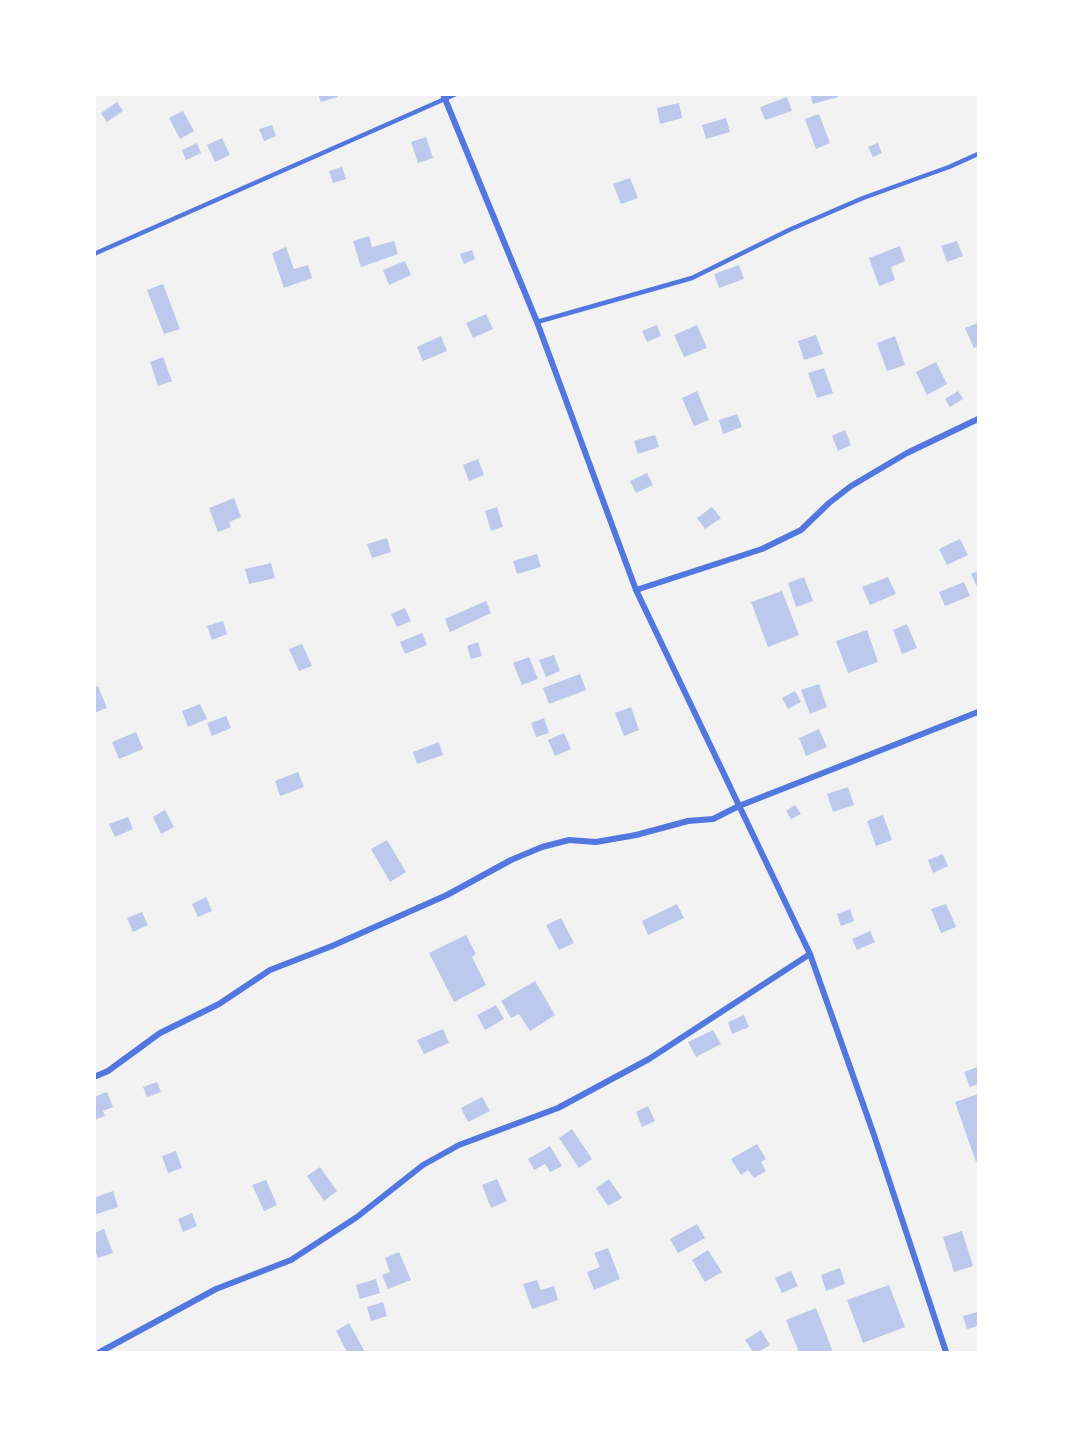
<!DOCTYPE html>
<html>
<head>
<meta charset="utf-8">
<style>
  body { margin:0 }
  #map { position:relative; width:1073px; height:1447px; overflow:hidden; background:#f2f2f2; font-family:"Nunito Sans",sans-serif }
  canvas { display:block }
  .frame { position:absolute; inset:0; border:96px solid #fff; pointer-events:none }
</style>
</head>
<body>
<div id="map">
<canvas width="1073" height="1447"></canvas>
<div class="frame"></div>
</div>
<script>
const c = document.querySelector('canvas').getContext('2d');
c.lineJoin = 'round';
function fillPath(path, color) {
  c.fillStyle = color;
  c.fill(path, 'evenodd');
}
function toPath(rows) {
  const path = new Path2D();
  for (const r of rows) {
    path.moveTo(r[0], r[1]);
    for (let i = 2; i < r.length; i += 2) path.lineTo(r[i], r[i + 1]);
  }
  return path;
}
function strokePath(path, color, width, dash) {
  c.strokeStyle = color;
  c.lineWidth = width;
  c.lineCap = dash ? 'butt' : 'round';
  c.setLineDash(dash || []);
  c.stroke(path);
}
fillPath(toPath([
  [318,94,337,94,338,97,321,102],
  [810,94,838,94,838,97,813,104],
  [787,97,792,111,765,120,760,107],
  [117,102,123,111,107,122,101,113],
  [679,103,682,118,660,124,657,108],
  [183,111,194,131,180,139,169,118],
  [819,114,830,143,816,149,805,119],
  [726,118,730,132,706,139,702,125],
  [272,125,276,136,264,141,259,129],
  [426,137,433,158,418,163,411,142],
  [222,138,230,155,215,162,207,145],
  [197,143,201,153,186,160,182,150],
  [878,143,882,153,873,157,868,147],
  [342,167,346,179,333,183,329,171],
  [630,178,638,198,621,204,613,184],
  [369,236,372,247,394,241,398,254,361,267,353,241],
  [957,241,963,256,947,262,941,246],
  [900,246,905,261,891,267,895,280,879,286,869,258],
  [286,247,294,269,308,265,312,278,284,288,272,253],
  [472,250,475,259,464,264,460,254],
  [405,261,411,275,389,285,383,270],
  [739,265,744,279,719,288,714,274],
  [163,284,180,329,164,334,147,290],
  [486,314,493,329,473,338,466,323],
  [978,323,978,346,974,348,965,328],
  [657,325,661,336,647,342,642,331],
  [697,325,707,348,684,357,674,335],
  [816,335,823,354,804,360,798,341],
  [441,336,447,351,423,361,417,347],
  [895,336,905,365,887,371,877,343],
  [163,357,172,381,158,386,150,362],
  [936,362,947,384,927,395,916,372],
  [824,368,833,393,817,398,808,373],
  [697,391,709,420,694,426,682,398],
  [958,391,963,399,950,407,945,399],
  [737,414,742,427,723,434,719,420],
  [845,430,851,445,838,451,832,436],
  [655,435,659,447,638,454,634,441],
  [478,459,484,475,469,481,463,465],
  [647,473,653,485,636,493,630,481],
  [234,498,241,517,229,522,231,527,218,532,209,508],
  [497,507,503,527,491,531,485,511],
  [712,507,721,518,705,529,697,518],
  [387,538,391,552,372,558,367,544],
  [960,539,968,555,947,565,939,549],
  [537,554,541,567,517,574,513,561],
  [271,563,275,578,249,584,245,569],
  [978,571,978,586,977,587,971,574],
  [804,577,813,601,796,607,788,583],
  [888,577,896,594,870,605,862,587],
  [964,582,970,596,945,606,939,592],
  [782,591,799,635,768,647,751,602],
  [486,601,491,613,450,632,445,619],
  [405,608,411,621,397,627,391,614],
  [223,621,227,634,212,640,207,626],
  [907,624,917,648,902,654,893,630],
  [867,630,878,662,848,673,836,641],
  [422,633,427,645,405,654,400,642],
  [478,642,482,656,471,659,467,646],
  [302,644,312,666,299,671,289,649],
  [554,655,560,671,546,677,539,660],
  [529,657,538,679,522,685,513,663],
  [580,674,586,690,549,704,543,688],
  [819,684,827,707,810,714,801,690],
  [98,686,107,708,94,713,94,688],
  [795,691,801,702,788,709,782,698],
  [200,704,207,719,188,727,182,711],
  [631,707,639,730,624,736,615,713],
  [226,716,231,728,212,736,207,723],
  [544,718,549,733,536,737,531,723],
  [819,729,827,747,806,756,799,738],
  [136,732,143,749,119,759,112,742],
  [564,733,571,749,555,756,548,740],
  [439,742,443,755,417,764,413,752],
  [298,772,304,787,280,796,275,781],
  [848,787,854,805,833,812,827,794],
  [795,805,801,814,791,819,786,811],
  [165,810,174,827,161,834,153,817],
  [883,815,892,840,876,846,867,821],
  [128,817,133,829,115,837,109,824],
  [387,840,406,872,390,882,371,849],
  [943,854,948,866,933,873,928,860],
  [206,897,212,911,198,917,192,904],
  [677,904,684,918,648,935,642,921],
  [946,904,956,927,941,933,931,909],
  [850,909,854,921,841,926,837,914],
  [142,912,148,925,133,932,127,918],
  [561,918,574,943,559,950,546,925],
  [870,931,875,942,857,950,852,939],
  [466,935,476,954,472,957,486,985,454,1002,429,953],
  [535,981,555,1015,530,1031,519,1014,511,1018,501,1001],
  [496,1005,504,1019,485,1030,477,1015],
  [744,1015,749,1027,732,1034,728,1022],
  [443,1029,449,1043,424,1054,417,1040],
  [713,1030,721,1044,696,1057,688,1042],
  [978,1067,978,1084,970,1087,964,1072],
  [157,1082,161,1092,147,1097,143,1087],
  [107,1092,113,1107,103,1111,105,1116,94,1120,94,1097],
  [978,1094,978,1161,976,1162,955,1102],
  [482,1097,490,1111,468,1122,461,1108],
  [648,1106,655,1121,642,1127,636,1112],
  [572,1129,592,1159,579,1168,559,1138],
  [757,1144,766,1159,761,1162,766,1171,754,1178,748,1170,741,1175,731,1159],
  [550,1146,562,1166,550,1172,545,1164,534,1170,528,1159],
  [176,1151,182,1168,168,1173,162,1156],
  [320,1167,337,1191,324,1201,307,1176],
  [497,1179,507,1201,491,1208,482,1185],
  [609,1179,622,1198,608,1206,596,1188],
  [266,1180,277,1205,264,1211,252,1185],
  [113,1191,118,1207,94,1215,94,1198],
  [192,1213,197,1226,183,1232,178,1219],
  [697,1224,705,1238,678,1253,670,1239],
  [104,1229,113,1253,98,1258,94,1248,94,1233],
  [962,1231,973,1266,954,1272,943,1237],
  [608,1248,620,1279,594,1290,587,1272,600,1267,594,1253],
  [708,1250,722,1272,705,1282,692,1260],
  [399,1252,411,1280,388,1289,382,1275,390,1272,385,1258],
  [840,1268,845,1284,826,1291,821,1275],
  [791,1271,798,1286,782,1293,775,1278],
  [376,1279,380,1293,360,1299,356,1285],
  [537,1280,541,1290,554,1286,558,1300,532,1309,523,1284],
  [889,1285,905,1327,863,1343,847,1300],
  [383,1302,387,1316,371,1321,367,1307],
  [816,1308,833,1352,799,1352,786,1320],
  [978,1312,978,1326,967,1329,963,1316],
  [349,1323,365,1352,347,1352,336,1331],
  [761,1330,770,1345,758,1352,753,1352,745,1340]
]), '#bdc9ec');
strokePath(toPath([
  [94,254,456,94],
  [537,322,692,278,789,230,863,198,949,167,978,154]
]), '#5277de', 4.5);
strokePath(toPath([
  [443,94,537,322,636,590,810,954,874,1135,946,1352],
  [636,590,762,549,801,530,829,503,851,486,907,453,978,419],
  [94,1077,108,1071,160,1033,219,1004,270,970,332,946,447,895,511,860,542,847,569,840,596,842,636,835,688,821,713,819,739,806,978,712],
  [100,1352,216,1289,291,1260,357,1217,423,1165,459,1145,558,1108,649,1059,810,954]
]), '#5277de', 6);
</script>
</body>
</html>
